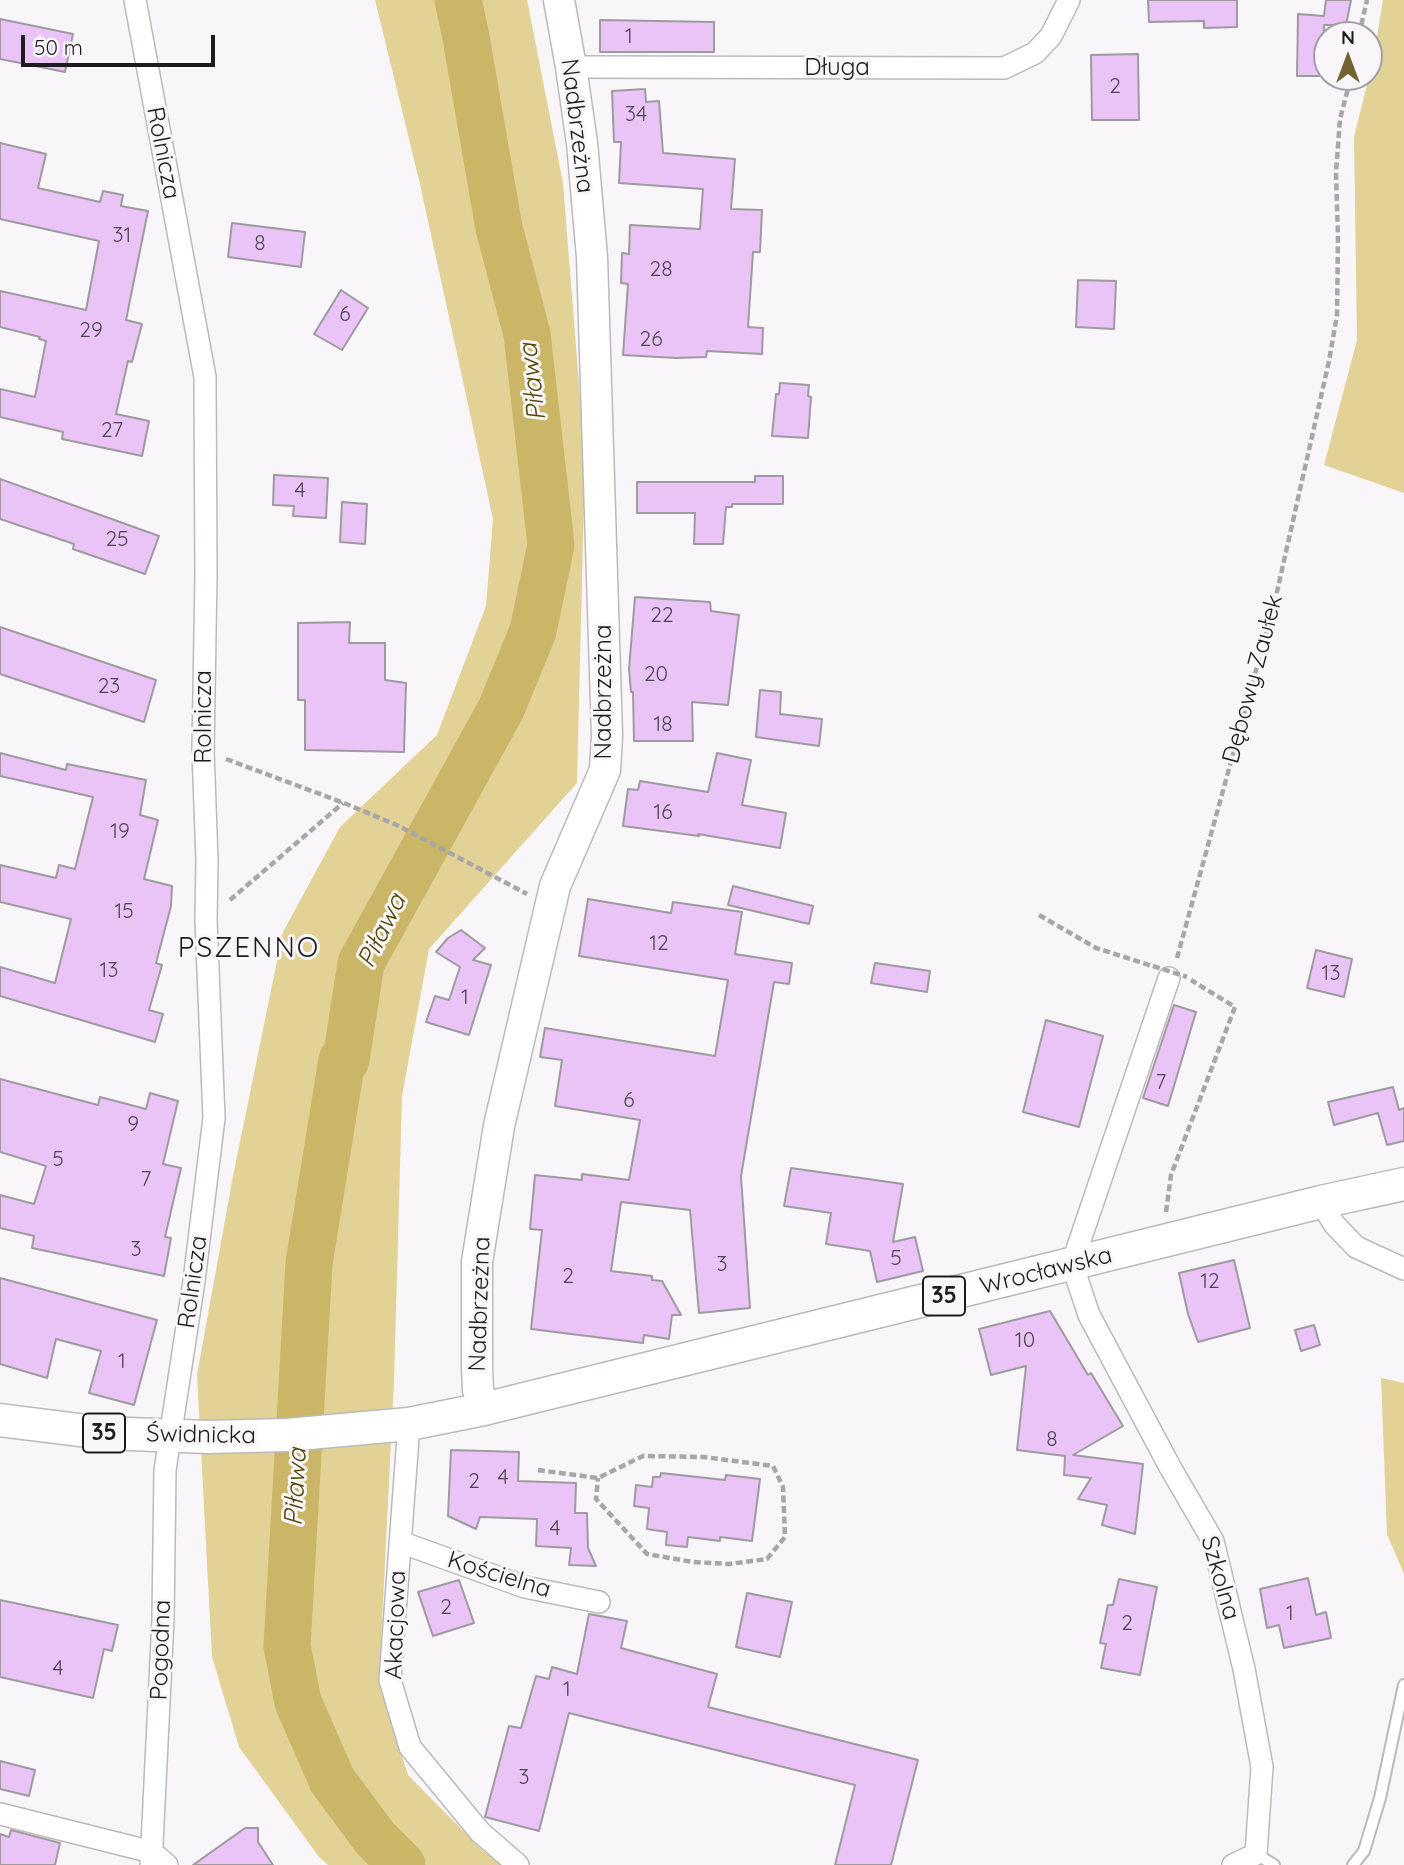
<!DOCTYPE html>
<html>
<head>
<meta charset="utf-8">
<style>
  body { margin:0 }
  #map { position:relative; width:1404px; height:1865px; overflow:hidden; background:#f9f6fa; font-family:Quicksand,sans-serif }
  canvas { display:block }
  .north { position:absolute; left:1313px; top:21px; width:70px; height:70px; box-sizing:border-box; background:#f9f6fa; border:2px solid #a19fa2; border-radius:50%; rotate:0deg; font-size:19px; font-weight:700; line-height:28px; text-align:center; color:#1d1c1d }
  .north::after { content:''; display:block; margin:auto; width:24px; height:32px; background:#716431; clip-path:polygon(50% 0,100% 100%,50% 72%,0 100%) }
  .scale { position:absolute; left:21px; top:35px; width:194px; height:32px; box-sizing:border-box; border:4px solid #1d1c1d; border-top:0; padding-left:9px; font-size:21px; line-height:24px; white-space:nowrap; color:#1d1c1d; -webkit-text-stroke:5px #f9f6fa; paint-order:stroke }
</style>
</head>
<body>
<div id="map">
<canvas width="1404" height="1865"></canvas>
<div class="north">N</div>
<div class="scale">50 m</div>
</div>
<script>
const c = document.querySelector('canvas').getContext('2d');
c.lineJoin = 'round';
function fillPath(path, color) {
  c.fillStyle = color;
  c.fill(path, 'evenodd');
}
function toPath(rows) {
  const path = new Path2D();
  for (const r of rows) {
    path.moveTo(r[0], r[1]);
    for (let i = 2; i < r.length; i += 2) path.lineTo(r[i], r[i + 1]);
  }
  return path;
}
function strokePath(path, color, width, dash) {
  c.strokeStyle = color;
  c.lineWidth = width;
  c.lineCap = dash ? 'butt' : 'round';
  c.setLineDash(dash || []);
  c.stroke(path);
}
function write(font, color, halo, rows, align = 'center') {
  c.font = font + ' Quicksand,sans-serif';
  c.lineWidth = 6;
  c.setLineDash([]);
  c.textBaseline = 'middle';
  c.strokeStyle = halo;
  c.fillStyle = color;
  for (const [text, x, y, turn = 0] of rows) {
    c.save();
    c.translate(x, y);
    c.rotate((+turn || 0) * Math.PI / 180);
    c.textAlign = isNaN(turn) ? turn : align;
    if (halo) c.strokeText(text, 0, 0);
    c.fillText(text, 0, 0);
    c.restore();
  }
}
fillPath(toPath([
  [375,0,527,0,563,183,585,459,577,783,429,949,402,1096,394,1382,379,1683,408,1775,483,1851,502,1865,328,1865,319,1857,239,1747,212,1657,197,1375,233,1176,283,932,340,827,437,735,486,606,493,519,420,184],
  [1383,0,1404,0,1404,493,1324,465,1357,340,1354,137,1373,61],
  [1381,1378,1404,1383,1404,1574,1387,1534]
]), '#e2d296');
strokePath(toPath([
  [402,1865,375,1838,332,1780,298,1702,287,1646,309,1263,342,1060,346,1060,361,963,501,709,533,631,551,545,527,334,499,228,465,32,458,0]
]), '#cbb667', 47);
const building = toPath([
  [1148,0,1237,0,1237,27,1204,28,1204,21,1149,22,1148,0],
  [1326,0,1351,0,1346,25,1324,25,1323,76,1297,76,1298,14,1324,16,1326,0],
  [0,19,73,34,65,72,0,59,0,19],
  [600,20,714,22,714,52,600,52,600,20],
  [1138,54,1139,120,1092,120,1091,55,1138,54],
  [645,89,646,102,659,101,663,153,735,159,731,209,762,210,760,252,753,252,748,327,763,328,762,354,707,351,706,357,676,358,623,355,628,284,621,283,622,253,629,254,630,225,700,229,703,189,619,183,621,142,614,142,612,91,645,89],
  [0,143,46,154,38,188,100,202,103,191,123,195,121,206,148,211,126,320,142,324,132,362,128,361,116,414,149,421,142,456,62,439,63,432,0,417,0,389,35,397,46,341,39,339,40,337,0,327,0,291,86,310,99,241,0,219,0,143],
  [232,223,305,232,301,267,228,257,232,223],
  [1078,280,1116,281,1114,329,1076,327,1078,280],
  [341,290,368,308,342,350,314,334,341,290],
  [780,383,809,385,808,396,811,397,808,438,772,436,776,394,779,394,780,383],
  [274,475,328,478,326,518,293,516,294,506,273,505,274,475],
  [755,476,783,476,783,504,732,504,732,507,726,507,723,544,694,544,695,513,637,513,637,482,755,482,755,476],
  [0,479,159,536,145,574,73,549,74,544,0,519,0,479],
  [342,502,367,504,365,544,340,542,342,502],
  [635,597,710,602,711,611,739,615,728,705,692,702,693,741,634,741,633,692,631,692,629,669,635,597],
  [350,622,349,643,385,643,385,680,406,683,404,752,305,750,305,700,298,700,298,623,350,622],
  [0,627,156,680,144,722,0,674,0,627],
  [760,690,781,692,780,714,822,719,819,746,756,737,760,690],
  [0,753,66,770,67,764,146,780,140,815,158,820,144,879,172,886,171,906,156,963,162,965,149,1010,163,1014,155,1042,0,996,0,967,55,983,71,919,0,902,0,865,56,878,59,865,75,869,93,797,0,776,0,753],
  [717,753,751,760,742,805,786,813,780,848,698,834,699,836,623,826,628,789,638,790,640,781,708,792,717,753],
  [733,886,813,906,809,924,728,905,733,886],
  [588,899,671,913,673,902,742,912,735,954,792,963,789,984,774,982,741,1176,750,1308,699,1313,690,1210,621,1202,611,1271,652,1276,652,1280,662,1281,681,1315,672,1315,669,1339,644,1335,643,1343,531,1329,542,1230,530,1229,535,1175,582,1180,582,1174,629,1180,640,1120,555,1106,562,1060,540,1057,545,1028,715,1056,728,980,579,956,588,899],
  [461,930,485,948,473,960,491,965,469,1035,426,1022,435,996,449,1000,460,967,436,952,448,938,461,930],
  [1316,950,1352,959,1344,997,1307,988,1316,950],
  [875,963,930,971,927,992,871,983,875,963],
  [1174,1005,1196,1012,1168,1106,1143,1098,1174,1005],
  [1046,1020,1103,1036,1079,1127,1023,1112,1046,1020],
  [0,1079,98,1105,100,1097,146,1109,150,1093,178,1101,163,1164,181,1168,165,1237,171,1238,164,1276,32,1248,34,1236,0,1228,0,1195,34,1204,46,1166,0,1152,0,1079],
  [1393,1087,1399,1110,1404,1108,1404,1141,1387,1145,1378,1113,1334,1125,1328,1102,1393,1087],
  [791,1168,903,1184,893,1242,915,1237,923,1271,877,1282,870,1251,826,1244,831,1213,784,1206,791,1168],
  [1234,1260,1250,1328,1198,1342,1188,1314,1179,1273,1234,1260],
  [0,1278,157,1320,134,1405,89,1393,101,1351,56,1339,47,1378,0,1364,0,1278],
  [1050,1311,1088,1375,1091,1373,1123,1426,1073,1455,1143,1464,1135,1534,1102,1525,1107,1505,1078,1499,1091,1478,1064,1475,1065,1456,1017,1450,1026,1366,991,1375,979,1329,1050,1311],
  [1314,1325,1320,1345,1301,1351,1295,1330,1314,1325],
  [451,1450,519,1452,518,1481,576,1483,575,1513,587,1513,588,1548,596,1566,569,1565,571,1548,536,1546,537,1519,480,1517,476,1529,448,1516,451,1450],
  [661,1473,725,1480,726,1475,760,1479,752,1541,720,1537,720,1541,688,1537,687,1547,666,1545,667,1532,647,1529,649,1508,634,1506,636,1485,652,1487,653,1477,660,1477,661,1473],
  [1308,1578,1316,1615,1326,1612,1331,1638,1284,1648,1279,1625,1267,1628,1260,1589,1308,1578],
  [1119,1579,1157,1587,1140,1675,1101,1668,1106,1644,1100,1643,1108,1605,1113,1605,1119,1579],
  [459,1580,474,1623,433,1636,418,1592,459,1580],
  [747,1593,792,1602,780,1657,736,1647,747,1593],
  [0,1600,118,1625,112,1651,104,1649,93,1698,0,1677,0,1600],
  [589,1614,627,1621,621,1648,717,1674,708,1707,918,1760,891,1865,835,1865,855,1785,569,1713,539,1831,485,1817,509,1726,521,1728,536,1676,549,1679,552,1667,577,1674,589,1614],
  [0,1761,35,1770,29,1796,0,1789,0,1761],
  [245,1828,258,1828,258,1842,273,1865,193,1865,245,1828],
  [11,1830,60,1843,55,1865,0,1865,0,1834,9,1837,11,1830]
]);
fillPath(building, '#eac3f7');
strokePath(building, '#9e9b9f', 2);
const lane = toPath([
  [1256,1854,1274,1865],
  [1353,1865,1364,1851,1380,1798,1404,1685]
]);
const street = toPath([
  [135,0,205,377,206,575,203,751,207,860,206,920,214,1118,194,1281,165,1470,163,1620,151,1865],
  [571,67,1004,68,1035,53,1051,36,1069,0],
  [1169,978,1072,1264,1089,1315,1170,1467,1213,1541,1244,1669,1262,1767,1256,1854,1233,1865],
  [1321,1202,1334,1224,1356,1247,1404,1269],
  [409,1424,390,1680,410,1747,480,1832,518,1865],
  [400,1542,525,1587,599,1602],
  [0,1814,152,1852,167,1865]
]);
const secondary = toPath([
  [484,1409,478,1390,477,1367,477,1262,499,1126,555,886,605,770,607,736,592,257,582,143,571,67,559,0]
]);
const primary = toPath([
  [0,1420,103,1433,208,1437,287,1435,409,1424,484,1409,1321,1202,1404,1184]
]);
strokePath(lane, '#bcb9bd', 14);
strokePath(street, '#bcb9bd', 24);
strokePath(secondary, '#bcb9bd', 33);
strokePath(primary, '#bcb9bd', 35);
strokePath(toPath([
  [1359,35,1367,0],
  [226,759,344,803,399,826,527,894],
  [230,900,343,803],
  [1039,915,1096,948,1152,966],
  [1177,958,1274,605,1329,361,1337,315,1338,237,1336,173,1340,119,1351,77],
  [1166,1212,1171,1175,1235,1007,1191,980],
  [538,1470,598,1478,643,1456,704,1457,773,1466,783,1487,785,1537,767,1559,729,1564,693,1562,647,1554,596,1499,598,1478]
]), '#a8a6a9', 4.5, [7, 3.5]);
strokePath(lane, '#fff', 10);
strokePath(street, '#fff', 21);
strokePath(secondary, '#fff', 30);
strokePath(primary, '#fff', 32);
strokePath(toPath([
  [1153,966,1187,977]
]), '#a8a6a9', 4.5, [7, 3.5]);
write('21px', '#504654', null, [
  ["1",629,37],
  ["2",1115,87],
  ["34",636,115],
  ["31",122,236],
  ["8",260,244],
  ["28",661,270],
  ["6",345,315],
  ["29",91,331],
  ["26",651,340],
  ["27",112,431],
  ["4",300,491],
  ["25",117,540],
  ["22",662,616],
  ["20",656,675],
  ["23",109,687],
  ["18",663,725],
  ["16",663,813],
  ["19",120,832],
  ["15",124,912],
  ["12",659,944],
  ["13",109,971],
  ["13",1331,974],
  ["1",465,998],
  ["7",1161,1083],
  ["6",629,1101],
  ["9",133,1125],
  ["5",58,1160],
  ["7",146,1180],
  ["3",136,1250],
  ["5",896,1259],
  ["3",722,1265],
  ["2",568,1277],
  ["12",1210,1282],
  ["10",1025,1341],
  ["1",122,1362],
  ["8",1052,1440],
  ["4",503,1478],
  ["2",474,1482],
  ["4",555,1529],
  ["2",446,1608],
  ["1",1290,1614],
  ["2",1127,1624],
  ["4",58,1669],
  ["1",567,1690],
  ["3",524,1778]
]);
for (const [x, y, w] of [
  [944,1296,42],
  [104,1433,42]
]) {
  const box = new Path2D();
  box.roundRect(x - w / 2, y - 19.5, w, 39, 5);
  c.fillStyle = '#f9f6fa';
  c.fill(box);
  strokePath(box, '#1d1c1d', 2);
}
write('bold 23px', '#1d1c1d', null, [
  ["35",944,1296],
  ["35",104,1433]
]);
write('24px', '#1d1c1d', '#f9f6fa', [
  ["Długa",837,68],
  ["Nadbrzeżna",577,126,83],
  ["Rolnicza",163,153,79],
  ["Dębowy Zaułek",1253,679,-75],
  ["Nadbrzeżna",604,692,-90],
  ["Rolnicza",204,717,-90],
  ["Wrocławska",1046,1271,-14],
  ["Rolnicza",193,1282,-82],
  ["Nadbrzeżna",480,1304,-88],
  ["Świdnicka",201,1435,1],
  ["Kościelna",499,1575,17],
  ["Szkolna",1220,1578,74],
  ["Akacjowa",396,1625,-88],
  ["Pogodna",161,1650,-88]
]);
write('italic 26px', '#544603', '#f9f6fa', [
  ["Piława",533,382,-97],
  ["Piława",382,931,-64],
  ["Piława",296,1487,-87]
]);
c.letterSpacing = '2px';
write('28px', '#1d1c1d', '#f9f6fa', [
  ["PSZENNO",249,949]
]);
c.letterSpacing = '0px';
</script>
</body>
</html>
